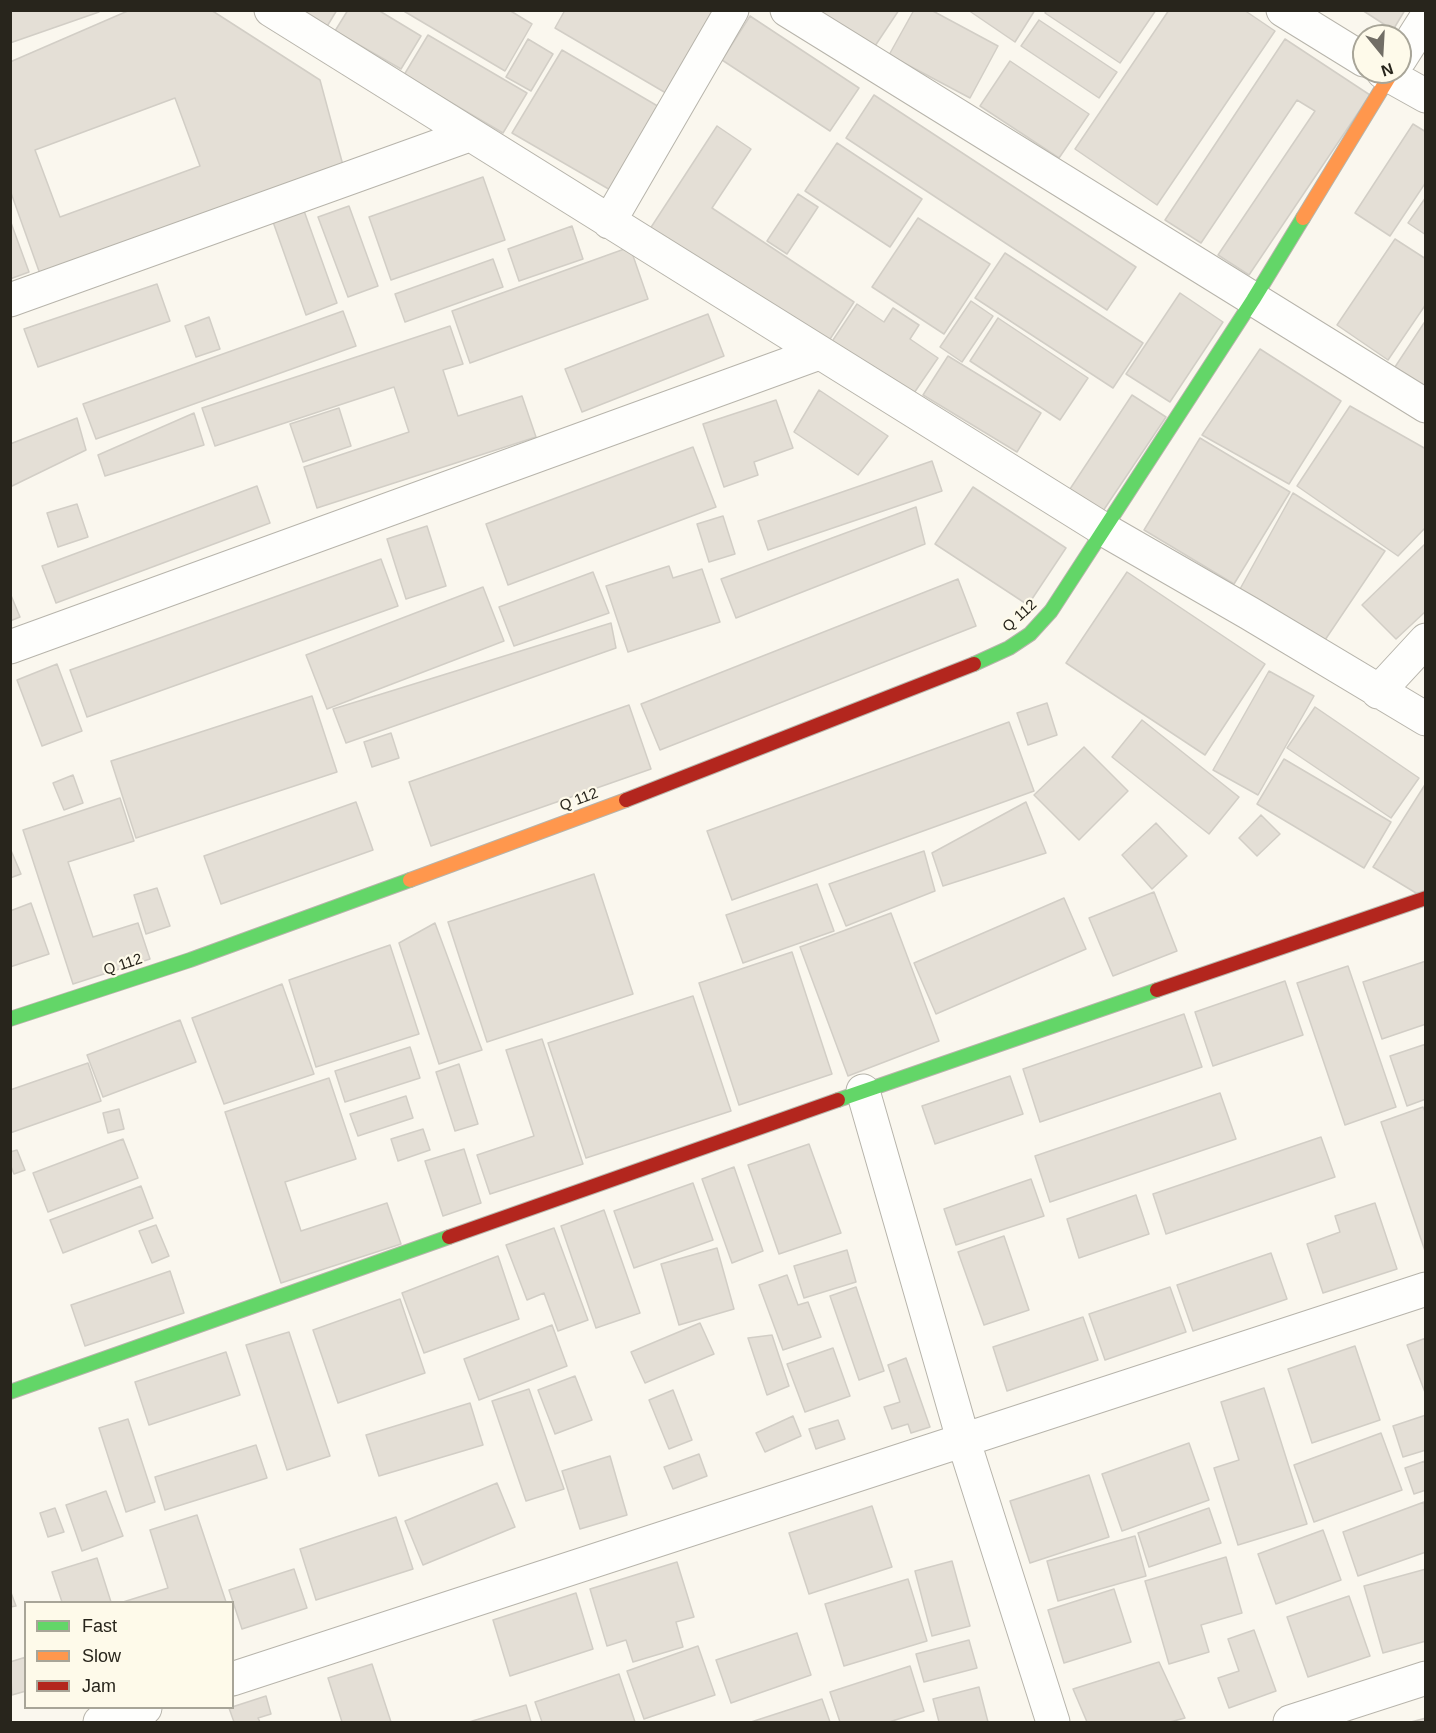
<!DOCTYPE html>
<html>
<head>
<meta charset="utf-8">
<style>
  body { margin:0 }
  #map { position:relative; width:1436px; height:1733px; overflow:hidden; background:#faf7ee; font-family:Helvetica,sans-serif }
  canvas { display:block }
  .frame { position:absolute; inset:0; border:12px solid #28251c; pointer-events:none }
  .legend { position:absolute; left:24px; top:1601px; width:210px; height:108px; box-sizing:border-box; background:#fefaea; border:2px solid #a8a598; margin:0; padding:8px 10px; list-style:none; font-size:18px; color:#28251c }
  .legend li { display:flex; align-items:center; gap:12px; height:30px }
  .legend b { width:30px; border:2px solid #a8a598 }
  .north { position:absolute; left:1352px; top:24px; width:60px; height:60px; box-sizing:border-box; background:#fefaea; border:2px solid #a8a598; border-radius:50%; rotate:162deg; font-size:16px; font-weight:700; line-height:24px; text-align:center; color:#28251c }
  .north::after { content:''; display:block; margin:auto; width:21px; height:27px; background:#726e66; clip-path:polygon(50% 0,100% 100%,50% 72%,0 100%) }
</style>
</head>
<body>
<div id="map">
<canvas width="1436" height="1733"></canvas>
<div class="frame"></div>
<ul class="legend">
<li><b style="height:8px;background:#63d668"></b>Fast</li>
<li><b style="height:8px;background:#ff974d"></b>Slow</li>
<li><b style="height:8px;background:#b3261e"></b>Jam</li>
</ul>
<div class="north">N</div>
</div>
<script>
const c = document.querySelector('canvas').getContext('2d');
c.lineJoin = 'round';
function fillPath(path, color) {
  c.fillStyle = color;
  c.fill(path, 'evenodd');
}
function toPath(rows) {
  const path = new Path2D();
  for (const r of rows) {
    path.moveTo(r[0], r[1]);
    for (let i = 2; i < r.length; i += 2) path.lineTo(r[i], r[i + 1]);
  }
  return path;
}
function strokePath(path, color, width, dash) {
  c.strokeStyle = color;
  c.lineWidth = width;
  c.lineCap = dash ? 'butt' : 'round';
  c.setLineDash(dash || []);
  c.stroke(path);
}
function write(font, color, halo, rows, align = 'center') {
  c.font = font + ' Helvetica,sans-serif';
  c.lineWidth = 4.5;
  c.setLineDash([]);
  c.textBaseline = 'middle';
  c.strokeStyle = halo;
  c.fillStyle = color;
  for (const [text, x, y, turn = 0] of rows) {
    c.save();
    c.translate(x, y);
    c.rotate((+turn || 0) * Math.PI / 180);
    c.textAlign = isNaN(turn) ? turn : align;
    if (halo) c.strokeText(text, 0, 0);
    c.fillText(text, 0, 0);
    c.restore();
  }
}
const building = toPath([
  [10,10,99,10,99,12,10,43,10,10],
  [130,10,211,10,320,80,344,169,40,274,10,190,10,62,130,10],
  [175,98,200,166,60,217,35,150,175,98],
  [296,10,337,10,326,28,296,10],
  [348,10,378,10,421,36,401,69,335,31,348,10],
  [402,10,509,10,532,24,505,71,402,10],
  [565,10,720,10,671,96,555,28,565,10],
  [816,10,899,10,873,49,816,10],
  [914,10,931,10,998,46,970,98,889,55,914,10],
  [968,10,1035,10,1015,42,968,10],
  [1047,10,1156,10,1120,63,1045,13,1047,10],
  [1169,10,1244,10,1275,31,1157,205,1075,149,1169,10],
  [1362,10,1405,10,1393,30,1362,10],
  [750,16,859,88,830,131,722,60,750,16],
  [1039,20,1117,72,1099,98,1021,46,1039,20],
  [428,35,527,93,503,133,404,75,428,35],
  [528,39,553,54,531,91,506,77,528,39],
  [1285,39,1370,95,1249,275,1218,255,1315,111,1297,100,1201,243,1165,220,1285,39],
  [562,50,661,108,612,191,512,133,562,50],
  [1010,61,1089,114,1059,158,980,106,1010,61],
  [874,95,1136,267,1107,310,846,138,874,95],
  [1413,124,1426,132,1426,182,1390,236,1355,213,1413,124],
  [717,126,751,149,712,208,854,302,823,350,646,235,717,126],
  [837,143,922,199,890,247,805,191,837,143],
  [483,177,505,240,391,280,369,217,483,177],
  [798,194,818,207,787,254,767,241,798,194],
  [1426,197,1426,235,1408,223,1426,197],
  [349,206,378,286,348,297,318,217,349,206],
  [303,208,337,303,306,315,272,219,303,208],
  [918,218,990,264,944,334,872,287,918,218],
  [10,220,29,272,10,279,10,220],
  [572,226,583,259,519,281,508,249,572,226],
  [1395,239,1426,259,1426,304,1388,360,1337,325,1395,239],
  [630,247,648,299,470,363,452,311,630,247],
  [1005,253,1143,343,1113,388,975,298,1005,253],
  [493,259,503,287,405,322,395,294,493,259],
  [157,284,170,321,38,367,24,329,157,284],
  [1180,293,1223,322,1170,402,1126,374,1180,293],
  [971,301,993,316,962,362,940,347,971,301],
  [857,304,884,322,893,308,919,325,910,339,938,358,912,396,831,343,857,304],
  [343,311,356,346,96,439,83,404,343,311],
  [708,314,724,356,582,412,565,369,708,314],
  [209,317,220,349,196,357,185,326,209,317],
  [998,318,1088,378,1060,420,970,361,998,318],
  [1426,320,1426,394,1391,373,1426,320],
  [450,326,463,364,443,370,458,416,522,396,536,437,317,508,304,467,409,432,394,387,215,446,202,408,450,326],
  [1260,349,1341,401,1289,484,1202,435,1260,349],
  [948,356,1041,413,1017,452,923,395,948,356],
  [819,390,888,436,858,475,794,432,819,390],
  [1132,395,1166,417,1103,511,1070,489,1132,395],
  [776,400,793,448,754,462,758,475,724,487,703,424,776,400],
  [1350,406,1426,449,1426,527,1398,556,1297,486,1350,406],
  [339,408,351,446,303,462,290,424,339,408],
  [194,413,204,445,105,476,98,455,194,413],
  [77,418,86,450,10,487,10,444,77,418],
  [1200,438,1290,492,1234,584,1144,530,1200,438],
  [693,447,716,507,508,585,486,524,693,447],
  [932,461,942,491,768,550,758,521,932,461],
  [257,486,270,523,56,603,42,566,257,486],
  [973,487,1066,548,1028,605,935,544,973,487],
  [1293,493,1385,551,1323,643,1240,589,1293,493],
  [77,504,88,537,58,547,47,513,77,504],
  [916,507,925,544,736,618,721,579,916,507],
  [723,516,735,554,709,562,697,524,723,516],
  [427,526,446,586,406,599,387,539,427,526],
  [1426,543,1426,611,1396,639,1362,605,1426,543],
  [381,559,398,606,87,717,70,670,381,559],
  [669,566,673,578,702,569,720,622,628,652,606,586,669,566],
  [593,572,609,613,514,646,499,607,593,572],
  [1127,572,1265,664,1205,755,1066,663,1127,572],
  [958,579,976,626,660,750,641,704,958,579],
  [483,587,504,641,327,709,306,655,483,587],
  [10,593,20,617,10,621,10,593],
  [611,623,616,648,346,743,333,709,611,623],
  [57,664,82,731,42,746,17,680,57,664],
  [1269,671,1314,696,1258,795,1213,770,1269,671],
  [312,696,337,772,136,838,111,761,312,696],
  [1047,703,1057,735,1028,745,1017,713,1047,703],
  [629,705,651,769,431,846,409,782,629,705],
  [1315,707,1419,778,1391,818,1287,748,1315,707],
  [1142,720,1239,797,1209,834,1112,757,1142,720],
  [1009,722,1034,791,732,900,707,831,1009,722],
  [391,733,399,758,372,767,364,742,391,733],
  [1084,747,1128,791,1079,840,1034,795,1084,747],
  [1284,759,1391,822,1364,868,1257,804,1284,759],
  [73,775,83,803,64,810,53,783,73,775],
  [1426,783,1426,889,1421,896,1373,867,1426,783],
  [120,798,134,841,68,862,93,937,138,923,150,959,73,984,23,830,120,798],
  [356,802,373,850,221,904,204,856,356,802],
  [1026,802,1046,853,943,886,932,853,1026,802],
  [1261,815,1280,834,1257,856,1239,838,1261,815],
  [1156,823,1187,856,1152,889,1122,855,1156,823],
  [10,848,21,874,10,878,10,848],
  [924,851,935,891,846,926,829,884,924,851],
  [594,874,633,994,487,1042,448,922,594,874],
  [817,884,834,931,743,963,726,915,817,884],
  [157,888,170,926,146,934,134,895,157,888],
  [1154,892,1177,951,1113,976,1089,918,1154,892],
  [1064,898,1086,949,936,1014,914,963,1064,898],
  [31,903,49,954,10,967,10,911,31,903],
  [891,913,939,1041,848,1076,800,947,891,913],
  [435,923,482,1050,439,1064,399,943,435,923],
  [390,945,419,1034,316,1067,289,980,390,945],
  [792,952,832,1074,739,1105,699,983,792,952],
  [1426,961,1426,1024,1382,1039,1363,982,1426,961],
  [1348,966,1396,1107,1345,1125,1297,983,1348,966],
  [1285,981,1303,1035,1213,1066,1195,1012,1285,981],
  [282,984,314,1074,224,1104,192,1018,282,984],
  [693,996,731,1111,586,1158,548,1043,693,996],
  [1184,1014,1202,1067,1040,1122,1023,1069,1184,1014],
  [180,1020,196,1062,103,1097,87,1055,180,1020],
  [542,1039,583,1164,490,1194,477,1155,534,1136,506,1050,542,1039],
  [1426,1044,1426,1099,1407,1106,1390,1056,1426,1044],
  [410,1047,420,1078,345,1102,335,1071,410,1047],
  [88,1063,101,1101,10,1133,10,1090,88,1063],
  [459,1064,478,1124,455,1131,436,1072,459,1064],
  [1010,1076,1023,1114,935,1144,922,1106,1010,1076],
  [329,1078,356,1159,285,1182,301,1231,387,1203,401,1244,281,1283,225,1112,329,1078],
  [1220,1093,1236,1139,1050,1202,1035,1156,1220,1093],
  [406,1096,413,1118,358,1136,350,1114,406,1096],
  [1423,1107,1426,1114,1426,1254,1381,1122,1423,1107],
  [119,1109,124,1129,108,1133,103,1113,119,1109],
  [423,1129,430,1150,398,1161,391,1139,423,1129],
  [1321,1137,1335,1177,1166,1234,1153,1194,1321,1137],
  [123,1139,138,1178,48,1212,33,1173,123,1139],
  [809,1144,841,1233,779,1254,748,1165,809,1144],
  [464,1149,481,1203,443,1216,425,1161,464,1149],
  [17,1150,25,1170,14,1174,10,1164,10,1152,17,1150],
  [734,1167,763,1251,732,1263,702,1179,734,1167],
  [1031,1179,1044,1216,956,1245,944,1209,1031,1179],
  [693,1183,713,1240,634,1268,614,1211,693,1183],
  [141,1186,153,1218,63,1253,50,1220,141,1186],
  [1136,1195,1149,1234,1079,1258,1067,1219,1136,1195],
  [1375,1203,1397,1269,1323,1293,1307,1244,1340,1232,1335,1216,1375,1203],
  [604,1210,640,1313,596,1328,561,1226,604,1210],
  [156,1225,169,1256,152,1263,139,1231,156,1225],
  [554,1228,588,1320,558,1331,544,1293,527,1300,506,1245,554,1228],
  [1004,1236,1029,1310,984,1325,958,1252,1004,1236],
  [717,1248,734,1309,679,1325,661,1264,717,1248],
  [847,1250,856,1282,804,1298,794,1266,847,1250],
  [1271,1253,1287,1299,1193,1331,1177,1285,1271,1253],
  [498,1256,519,1319,424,1353,402,1293,498,1256],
  [170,1271,184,1313,85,1346,71,1305,170,1271],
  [787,1275,798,1305,808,1302,821,1337,783,1350,759,1285,787,1275],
  [856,1287,884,1371,859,1380,830,1296,856,1287],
  [1170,1287,1186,1332,1105,1360,1089,1314,1170,1287],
  [400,1299,425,1373,338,1403,313,1330,400,1299],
  [1083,1317,1098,1360,1007,1391,993,1347,1083,1317],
  [700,1323,714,1354,645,1383,631,1352,700,1323],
  [552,1325,567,1366,479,1400,464,1359,552,1325],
  [289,1332,330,1456,287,1470,246,1345,289,1332],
  [772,1335,789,1386,767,1395,748,1338,772,1335],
  [1426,1338,1426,1395,1407,1345,1426,1338],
  [1355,1346,1380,1420,1312,1443,1288,1369,1355,1346],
  [833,1348,850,1396,805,1412,787,1364,833,1348],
  [226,1352,240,1395,149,1425,135,1382,226,1352],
  [906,1358,930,1427,911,1433,908,1424,892,1429,884,1407,900,1402,888,1365,906,1358],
  [575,1376,592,1420,555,1434,538,1390,575,1376],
  [1264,1388,1307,1524,1238,1545,1214,1468,1239,1460,1221,1402,1264,1388],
  [529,1389,564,1489,526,1501,492,1401,529,1389],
  [673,1390,692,1440,669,1449,649,1400,673,1390],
  [470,1403,483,1445,379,1476,366,1435,470,1403],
  [1426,1415,1426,1450,1403,1457,1393,1426,1426,1415],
  [793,1416,801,1436,765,1452,756,1433,793,1416],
  [128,1419,155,1502,126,1512,99,1428,128,1419],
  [838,1420,845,1439,816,1449,809,1429,838,1420],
  [1381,1433,1402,1490,1314,1522,1294,1465,1381,1433],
  [1189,1443,1209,1500,1122,1531,1102,1474,1189,1443],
  [256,1445,267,1478,165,1510,155,1477,256,1445],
  [699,1454,707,1476,673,1489,664,1467,699,1454],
  [610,1456,627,1515,580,1529,562,1471,610,1456],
  [1425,1461,1426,1490,1414,1494,1405,1468,1425,1461],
  [1089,1475,1109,1537,1030,1563,1010,1501,1089,1475],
  [497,1483,515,1527,423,1565,405,1521,497,1483],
  [106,1491,123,1536,82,1551,66,1505,106,1491],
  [1424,1502,1426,1552,1358,1576,1343,1532,1424,1502],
  [872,1506,892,1567,809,1594,789,1533,872,1506],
  [55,1508,64,1532,48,1537,40,1513,55,1508],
  [1209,1508,1221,1543,1149,1567,1138,1533,1209,1508],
  [197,1515,226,1602,123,1602,168,1588,150,1530,197,1515],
  [396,1517,413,1569,316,1600,300,1549,396,1517],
  [1323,1530,1341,1580,1276,1604,1258,1554,1323,1530],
  [1135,1536,1146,1576,1058,1601,1047,1561,1135,1536],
  [1226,1557,1242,1613,1201,1625,1209,1652,1169,1664,1145,1581,1226,1557],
  [97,1558,111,1602,62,1602,52,1572,97,1558],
  [952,1561,970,1626,932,1636,915,1571,952,1561],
  [677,1562,694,1617,676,1622,683,1647,633,1662,626,1640,607,1646,590,1589,677,1562],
  [294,1569,307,1608,242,1629,229,1590,294,1569],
  [1426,1569,1426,1641,1383,1653,1364,1586,1426,1569],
  [908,1579,927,1641,844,1666,825,1604,908,1579],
  [1114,1589,1131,1642,1064,1663,1048,1610,1114,1589],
  [10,1590,16,1606,10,1607,10,1590],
  [576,1593,593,1649,510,1676,493,1620,576,1593],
  [1349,1596,1370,1656,1308,1677,1287,1617,1349,1596],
  [1254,1630,1276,1691,1229,1708,1218,1678,1239,1671,1228,1639,1254,1630],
  [797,1633,811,1675,731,1703,716,1660,797,1633],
  [969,1640,977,1668,924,1682,916,1654,969,1640],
  [698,1646,715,1695,644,1719,627,1671,698,1646],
  [26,1657,26,1691,12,1695,10,1662,26,1657],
  [1159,1662,1185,1718,1170,1722,1087,1722,1073,1689,1159,1662],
  [372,1664,391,1722,342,1722,328,1678,372,1664],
  [910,1666,924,1711,889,1722,840,1722,830,1692,910,1666],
  [619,1674,635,1722,542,1722,535,1702,619,1674],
  [979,1687,988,1722,939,1722,933,1699,979,1687],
  [266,1696,271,1714,258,1718,260,1722,234,1722,229,1708,266,1696],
  [822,1699,830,1722,751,1722,822,1699],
  [526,1705,531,1722,469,1722,526,1705],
  [1426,1718,1426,1722,1411,1722,1426,1718]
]);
fillPath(building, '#e4dfd6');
strokePath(building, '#d2cec6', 1.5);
const street = toPath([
  [271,10,1103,529,1249,613,1426,719],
  [787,10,1426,406],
  [1283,10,1364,60],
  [1400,59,1426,18],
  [1383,72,1426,96],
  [609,222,732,10],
  [10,300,469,135],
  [10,647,819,353],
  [1378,692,1426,640],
  [863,1091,963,1439,1053,1722],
  [232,1679,1426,1289],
  [100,1722,145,1708],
  [1290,1722,1426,1678]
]);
const fast = toPath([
  [974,664,1009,648,1030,634,1051,611,1253,300,1303,218],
  [10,1019,190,960,410,880],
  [838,1100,1157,990],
  [10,1392,449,1237]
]);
const slow = toPath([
  [1303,218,1392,72],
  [410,880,626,800]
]);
const jam = toPath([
  [626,800,974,664],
  [1157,990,1426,898],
  [449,1237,838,1100]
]);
strokePath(street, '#b7b4ab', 35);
strokePath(fast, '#b7b4ab', 16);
strokePath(slow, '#b7b4ab', 16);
strokePath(jam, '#b7b4ab', 16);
strokePath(street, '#fefefc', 33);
strokePath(fast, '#63d668', 14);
strokePath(slow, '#ff974d', 14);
strokePath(jam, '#b3261e', 14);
write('15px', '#28251c', '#fefaea', [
  ["Q 112",1020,616,-42],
  ["Q 112",579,800,-21],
  ["Q 112",123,965,-18]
]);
</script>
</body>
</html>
